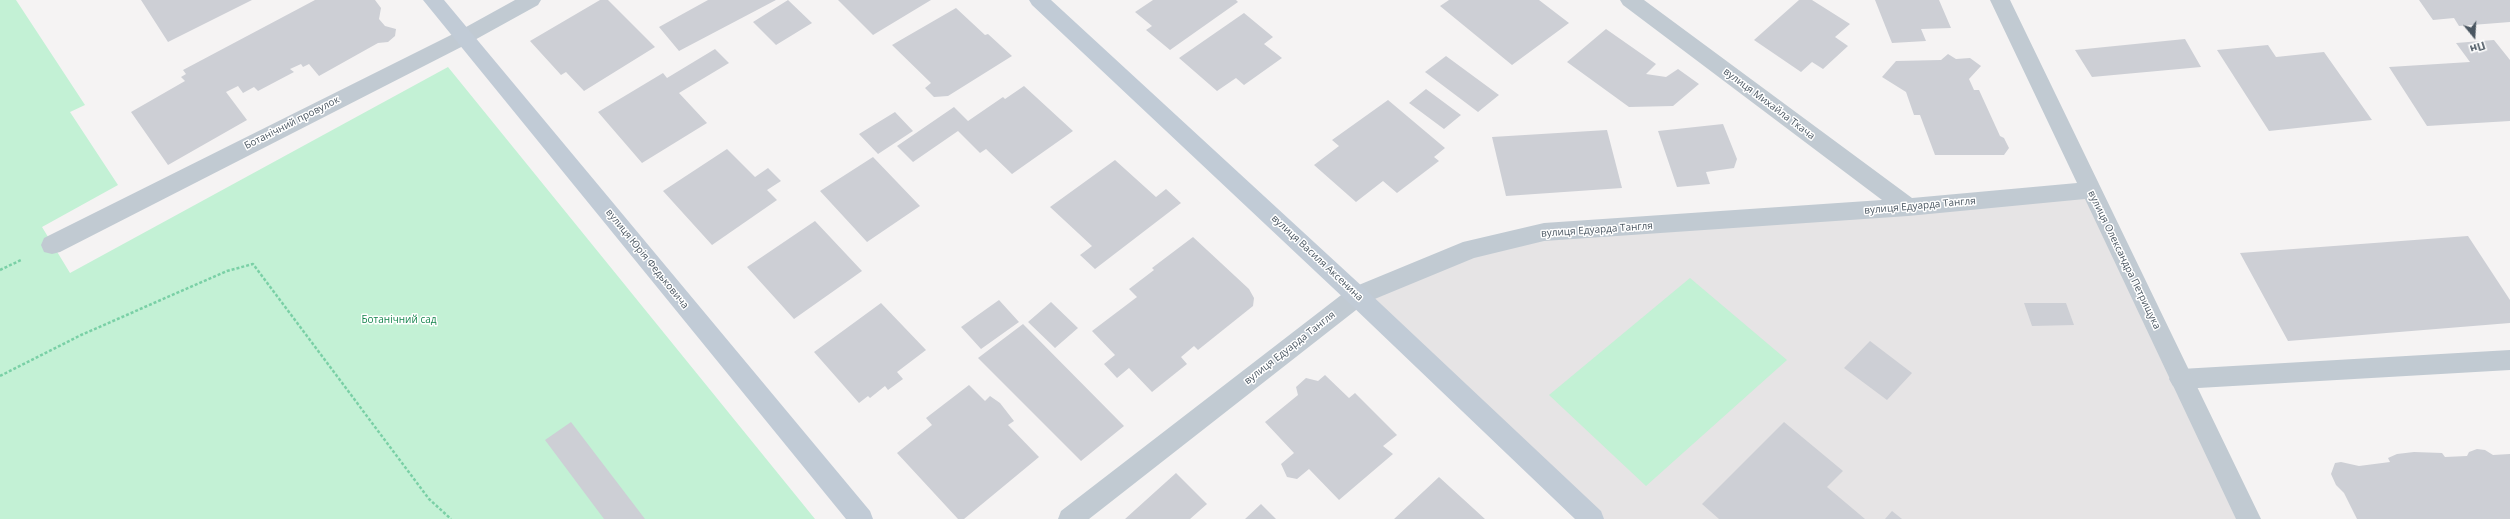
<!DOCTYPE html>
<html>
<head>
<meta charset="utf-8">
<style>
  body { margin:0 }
  #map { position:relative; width:2510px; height:519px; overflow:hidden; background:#f5f3f3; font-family:"Open Sans",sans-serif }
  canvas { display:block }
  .north { position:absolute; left:2454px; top:16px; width:40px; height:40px; -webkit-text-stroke:3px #fff; paint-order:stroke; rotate:162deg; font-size:11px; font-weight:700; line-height:16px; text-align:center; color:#4a5661 }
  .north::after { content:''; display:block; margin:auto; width:14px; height:18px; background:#4a5661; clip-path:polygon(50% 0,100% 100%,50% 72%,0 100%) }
</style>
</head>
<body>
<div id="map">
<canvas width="2510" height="519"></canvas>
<div class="north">Пн</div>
</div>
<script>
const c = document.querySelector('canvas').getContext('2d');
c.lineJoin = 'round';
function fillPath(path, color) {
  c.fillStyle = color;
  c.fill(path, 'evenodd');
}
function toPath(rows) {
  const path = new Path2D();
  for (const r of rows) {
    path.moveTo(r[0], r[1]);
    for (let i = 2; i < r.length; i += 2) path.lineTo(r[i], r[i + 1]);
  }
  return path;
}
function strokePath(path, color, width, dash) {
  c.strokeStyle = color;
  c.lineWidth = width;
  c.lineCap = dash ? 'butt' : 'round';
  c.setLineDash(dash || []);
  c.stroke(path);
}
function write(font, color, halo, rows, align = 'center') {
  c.font = font + ' "Open Sans",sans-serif';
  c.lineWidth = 3;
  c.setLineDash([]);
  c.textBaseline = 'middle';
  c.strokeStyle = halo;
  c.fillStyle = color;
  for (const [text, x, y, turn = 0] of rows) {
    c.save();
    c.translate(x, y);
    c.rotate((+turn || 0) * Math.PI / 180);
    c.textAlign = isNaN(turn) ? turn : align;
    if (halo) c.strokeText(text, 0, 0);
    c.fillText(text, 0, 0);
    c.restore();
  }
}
fillPath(toPath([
  [2095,192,2253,519,1594,519,1358,296,1543,233]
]), '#e6e4e5');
fillPath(toPath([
  [0,0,16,0,85,105,70,112,118,185,42,227,70,273,448,67,815,519,0,519],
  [1690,278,1787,360,1646,486,1549,395]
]), '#c3f1d5');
fillPath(toPath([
  [141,0,252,0,168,42],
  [315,0,375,0,381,8,379,19,385,26,396,29,395,36,388,42,378,43,319,76,309,64,303,67,301,64,290,69,294,72,258,91,254,87,243,93,238,86,226,92,247,120,168,165,131,112,185,81,181,77,186,74,183,70],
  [600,0,608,0,655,47,584,91,566,72,561,75,530,41],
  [708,0,776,0,679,51,659,27],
  [788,0,812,23,776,45,753,22],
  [838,0,931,0,873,35],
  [1153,0,1236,0,1238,2,1170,50,1146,30,1152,26,1135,12],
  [1449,0,1539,0,1569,23,1512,65,1440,6],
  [1799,0,1812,0,1850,24,1835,37,1848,46,1823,69,1812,62,1801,72,1754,40],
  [1875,0,1939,0,1951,28,1921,29,1926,41,1892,43],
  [2419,0,2510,0,2510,22,2459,26,2454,18,2433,20],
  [956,8,985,35,988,34,1012,56,948,96,934,97,925,88,931,83,892,45],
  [1244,13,1273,37,1264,44,1282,58,1244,85,1236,78,1217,91,1179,58],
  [1606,29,1656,64,1646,74,1666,77,1678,69,1699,84,1673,106,1629,107,1567,62],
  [2185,39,2201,67,2092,77,2075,50],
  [2494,40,2510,60,2510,121,2427,126,2389,67,2470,62,2456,43],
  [2268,45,2276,57,2324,52,2372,120,2269,131,2217,50],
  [715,49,729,63,679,93,707,123,642,163,598,112,663,73,667,78],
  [1948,54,1956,59,1970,58,1981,66,1969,79,1974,90,1979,90,2000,136,2004,138,2009,148,2004,155,1935,155,1920,115,1914,115,1906,92,1882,77,1896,61,1941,60],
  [1446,56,1499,95,1478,112,1425,72],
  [1024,86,1073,131,1012,174,986,149,980,153,958,131,913,162,897,146,954,107,968,121,1003,97,1005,99],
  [1426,89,1461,115,1444,129,1409,103],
  [1388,100,1445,148,1434,157,1439,161,1397,193,1383,181,1356,202,1314,165,1339,146,1332,140],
  [895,112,913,131,878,154,859,134],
  [1723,124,1737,159,1734,168,1706,172,1710,184,1677,187,1658,131],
  [1607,130,1622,188,1506,196,1492,137],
  [727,149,755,177,768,168,781,181,767,190,777,200,712,245,663,191],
  [873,157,920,206,867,242,820,191],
  [1115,160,1156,197,1166,189,1181,203,1095,269,1080,255,1092,246,1050,207],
  [815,221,862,271,794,319,747,267],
  [2468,236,2510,300,2510,323,2288,341,2240,253],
  [1193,237,1249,289,1254,298,1253,306,1198,350,1194,346,1181,357,1187,364,1152,392,1129,368,1117,378,1104,364,1115,355,1092,331,1137,297,1129,289,1154,270,1152,268],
  [999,300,1019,322,981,349,961,327],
  [1051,302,1078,328,1055,348,1028,322],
  [881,303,926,350,897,372,903,379,888,390,885,386,870,398,868,396,859,403,814,352],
  [2024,303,2066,303,2074,325,2032,326],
  [1023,324,1124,426,1081,461,978,358],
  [1870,341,1912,373,1887,400,1844,368],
  [1325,375,1349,398,1355,393,1397,435,1383,446,1393,454,1339,500,1309,469,1297,479,1287,477,1281,464,1294,453,1265,422,1298,395,1296,387,1306,378,1318,381],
  [969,385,985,401,990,396,1000,403,1014,421,1008,425,1039,457,964,519,958,519,897,453,932,425,926,418],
  [571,422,645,519,604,519,545,440],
  [1784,422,1843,471,1827,487,1865,519,1719,519,1702,504],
  [2477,449,2485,450,2493,455,2510,454,2510,519,2357,519,2344,493,2336,485,2331,474,2335,463,2341,462,2359,466,2390,462,2388,458,2397,454,2414,452,2442,453,2445,457,2467,456,2469,452],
  [1176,473,1207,504,1190,519,1125,519],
  [1439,477,1485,519,1394,519],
  [1261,504,1276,519,1245,519],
  [1892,511,1902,519,1885,519]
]), '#cdcfd5');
strokePath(toPath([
  [0,270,21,260],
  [0,376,81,335,227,271,253,264,429,499,451,519]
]), '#7ad0a6', 2.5, [3, 2]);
fillPath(toPath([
  [515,0,541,0,538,5,471,42,60,252,52,254,44,252,41,245,44,238,457,32,515,0],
  [2510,350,2510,370,2181,389,2173,386,2169,379,2173,372,2181,369,2510,350]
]), '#c1cad2');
fillPath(toPath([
  [1620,0,1644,0,1912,198,2077,183,1990,0,2010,0,2261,519,2236,519,2085,199,1908,216,1544,241,1474,258,1365,303,1089,519,1058,519,1061,511,1349,289,1463,242,1544,223,1882,200,1623,5,1620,0]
]), '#c1cad2');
fillPath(toPath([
  [423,0,444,0,870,511,873,519,846,519,423,0],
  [1029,0,1051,0,1365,289,1601,511,1604,519,1575,519,1349,303,1032,5,1029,0]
]), '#c1cbd6');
write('10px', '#4a5661', '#fff', [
  ["вулиця Михайла Ткача",1769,104,37],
  ["Ботанічний провулок",292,123,-27],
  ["вулиця Едуарда Тангля",1920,206,-5],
  ["вулиця Едуарда Тангля",1597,230,-4],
  ["вулиця Василя Аксенина",1317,258,43],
  ["вулиця Юрія Федьковича",647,259,51],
  ["вулиця Олександра Петрищука",2124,260,64],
  ["вулиця Едуарда Тангля",1290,348,-38]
]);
write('10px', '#17864f', '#fff', [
  ["Ботанічний сад",399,320]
]);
</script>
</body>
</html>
